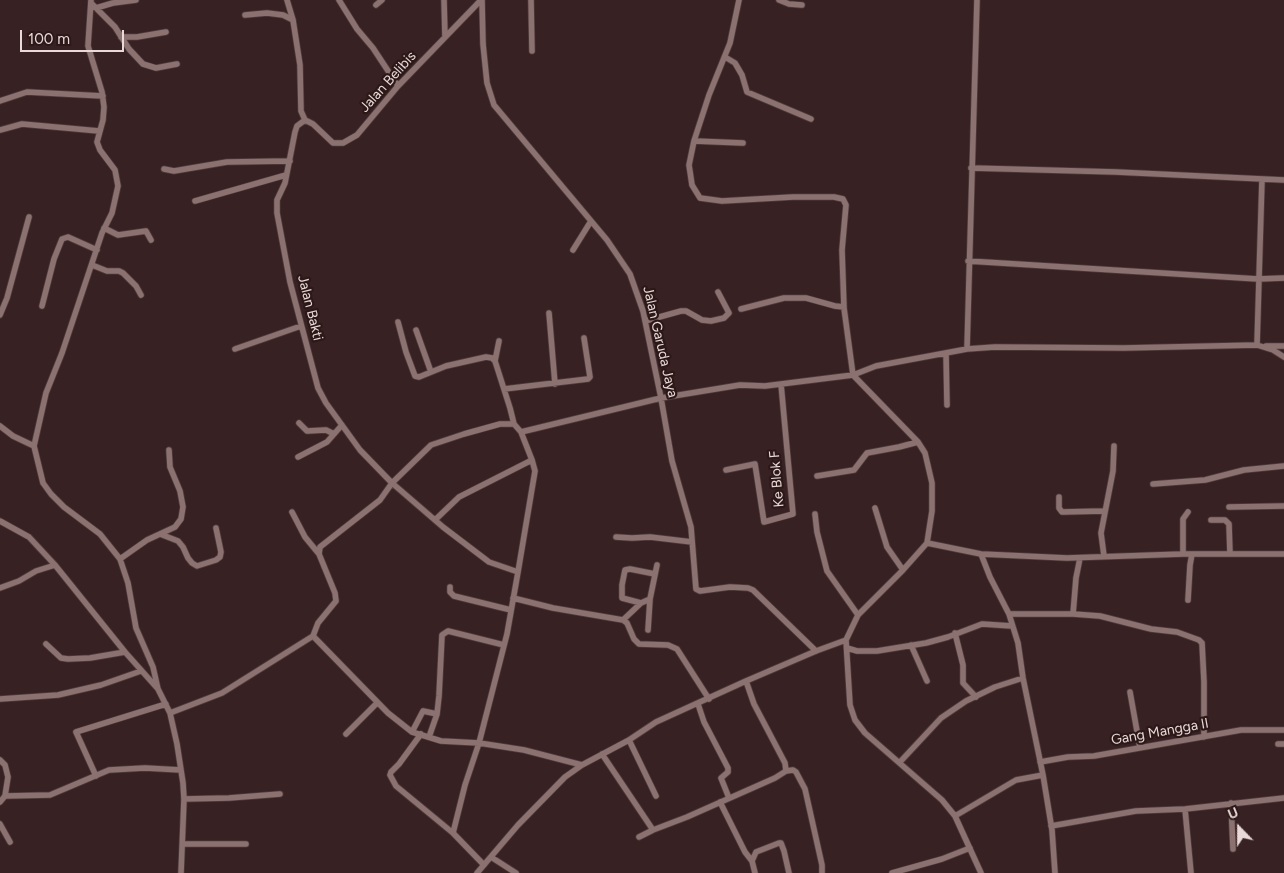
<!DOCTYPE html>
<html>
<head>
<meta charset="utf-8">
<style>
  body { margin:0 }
  #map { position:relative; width:1284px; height:873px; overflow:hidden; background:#382122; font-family:Figtree,sans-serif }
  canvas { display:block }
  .north { position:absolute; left:1214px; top:803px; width:50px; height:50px; -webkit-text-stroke:4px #2d1818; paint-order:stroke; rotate:338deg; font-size:14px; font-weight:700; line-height:20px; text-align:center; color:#e9d9d9 }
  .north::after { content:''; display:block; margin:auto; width:18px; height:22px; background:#e9d9d9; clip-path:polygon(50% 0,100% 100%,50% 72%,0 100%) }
  .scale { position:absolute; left:20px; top:30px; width:104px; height:22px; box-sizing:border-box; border:2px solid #e9d9d9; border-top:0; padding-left:6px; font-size:15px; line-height:18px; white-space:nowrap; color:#e9d9d9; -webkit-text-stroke:4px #2d1818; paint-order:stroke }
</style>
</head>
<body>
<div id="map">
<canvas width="1284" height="873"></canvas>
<div class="north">U</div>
<div class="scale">100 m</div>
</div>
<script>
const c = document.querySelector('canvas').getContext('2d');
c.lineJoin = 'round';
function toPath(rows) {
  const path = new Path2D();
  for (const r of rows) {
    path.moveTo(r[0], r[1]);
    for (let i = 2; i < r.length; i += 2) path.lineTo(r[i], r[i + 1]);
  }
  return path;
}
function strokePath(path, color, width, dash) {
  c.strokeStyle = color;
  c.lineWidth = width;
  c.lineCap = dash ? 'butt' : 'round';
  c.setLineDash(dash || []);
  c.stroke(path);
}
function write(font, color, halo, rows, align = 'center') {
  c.font = font + ' Figtree,sans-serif';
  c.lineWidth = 4.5;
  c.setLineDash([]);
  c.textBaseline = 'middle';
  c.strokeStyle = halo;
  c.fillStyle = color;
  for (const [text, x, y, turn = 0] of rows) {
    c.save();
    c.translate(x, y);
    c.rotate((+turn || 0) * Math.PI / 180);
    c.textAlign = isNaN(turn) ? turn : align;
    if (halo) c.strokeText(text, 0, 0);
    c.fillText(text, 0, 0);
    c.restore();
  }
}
const street = toPath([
  [91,0,88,46,102,92,104,107,103,120,97,142,100,150,115,170,118,186,112,213,102,233,62,353,46,393,34,446,43,483,51,494,64,507,100,534,120,559,128,583,136,628,153,667,158,689],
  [287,0,293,20,300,65,301,111,305,120],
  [339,0,357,29,373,48,398,86],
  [444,0,445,37],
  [482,0,483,44,487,83,494,105,607,240,630,274,643,311,661,398,672,461,691,527,696,589,700,591,730,587,748,588,753,590,816,651],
  [531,0,532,51],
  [739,0,730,43,709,95,694,141,689,165,692,185,700,198,722,201,793,197,834,197,843,199,846,205,842,250,844,308,853,375,918,442,925,453,932,483,932,511,927,543,903,570,858,615,846,640],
  [779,0,789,4,802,5],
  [91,3,115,27,129,49,143,64,156,68,177,64],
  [376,5,382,0],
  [96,8,113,3,136,0],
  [245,15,267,13,283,15,293,20],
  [121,37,137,37,166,32],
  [725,57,735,63,742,75,747,92,811,119],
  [0,101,27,92,103,96],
  [305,120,297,126,295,132,285,183,277,200,277,213,290,282,318,388,326,403,360,450,392,483,443,527,489,562,518,572],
  [305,120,313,124,333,143,343,143,357,135,398,86,481,0],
  [0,130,22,124,99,131],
  [694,141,743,143],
  [971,168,1116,172,1284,180],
  [164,169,174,171,227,162,290,161],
  [195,201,286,175],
  [104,228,118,235,146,231,151,240],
  [573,250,591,221],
  [968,261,1258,279,1284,278],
  [92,265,107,271,119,271,123,273,136,286,141,295],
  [42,306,54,259,62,239,68,237,97,250],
  [741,309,784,298,806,298,835,306,844,307],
  [549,313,555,384],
  [0,315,7,298,29,217],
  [645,321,681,311,686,311,702,320,711,321,724,318,729,313,718,292],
  [398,322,406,352,415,376,419,377,446,366,486,357,492,358,495,361,510,408,514,424],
  [416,330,431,372],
  [1257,345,1262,179],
  [1266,346,1284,346],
  [235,349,301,326],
  [967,349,995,347,1124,348,1257,345,1273,350,1284,357],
  [946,353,947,405],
  [495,361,499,341],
  [504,389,588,379,590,377,584,338],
  [299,423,307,431,326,430,334,434],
  [0,426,13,436,34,446],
  [298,457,327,442,342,425],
  [726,470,755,464,764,522,793,514,781,384],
  [817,476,854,470,867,453,899,447,918,442],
  [1153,484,1205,480,1244,470,1284,466],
  [1059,497,1059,508,1062,512,1104,511],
  [1229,507,1284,506],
  [875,508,887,547,903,570],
  [292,512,305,537,319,554],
  [815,514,817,532,827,571,858,615],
  [435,520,459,497,532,460],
  [1211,520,1225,520,1229,524,1230,554],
  [0,521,29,537,55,565,125,652,158,689,170,713,177,744,183,783,184,799,181,873],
  [160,534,178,541,183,547,188,558,192,563,197,566,216,560,220,557,221,552,216,528],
  [616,537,632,538,650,537,692,542],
  [927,543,981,554,1067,558,1183,554,1284,554],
  [981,554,990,577,1009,614,1018,643,1023,678,1043,775,1052,830,1055,873],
  [1183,554,1183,519,1188,512],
  [1104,556,1101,533,1113,471,1114,446],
  [120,559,147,540,175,527,181,519,183,507,180,491,170,467,169,450],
  [450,587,450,592,454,596,511,610],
  [0,588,19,581,36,571,55,565],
  [513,598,553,608,623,620,627,623,634,639,639,644,668,645,677,649,709,699],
  [1188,600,1190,565,1192,554],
  [641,603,622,598,622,585,625,570,630,569,655,574],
  [1009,614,1073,614,1076,578,1080,558],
  [1073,614,1100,616,1151,629,1177,632,1199,640,1202,643,1204,682,1204,737],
  [623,620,641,603,650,599,657,565],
  [648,630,650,599],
  [955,633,963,665,963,683,976,697],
  [46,644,61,658,68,659,90,658,125,652],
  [911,645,927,681],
  [847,648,857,651,877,651,926,643,948,637,982,624,1012,626],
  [1130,692,1140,748],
  [0,699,58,695,101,685,141,671],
  [698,704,704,722,728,768,728,772,721,778,729,798],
  [170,713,222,693,313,636],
  [412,732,423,711,437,714],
  [346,734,377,703],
  [421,734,399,764,391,772,390,775,396,786,453,833],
  [429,737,437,714,439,696,442,635,448,631,504,645],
  [629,740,656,796],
  [1278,744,1284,744],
  [602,754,653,830,687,817,775,778,786,771,785,763,754,704,746,681],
  [0,760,5,765,8,777,5,796,50,795,109,770,145,768,181,770],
  [900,762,941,718,966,701,995,687,1023,678],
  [1040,762,1068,757,1094,756,1241,730,1284,730],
  [582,765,524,750,479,743,441,741,412,732,388,713,313,636,318,623,336,601,335,593,319,554,320,547,380,500,392,483,431,445,464,434,500,424,514,424,521,432,661,398,740,385,765,386,853,375,876,366,967,349,977,0],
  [786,771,793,770,796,772,805,789,822,865,822,873],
  [96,776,76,732,166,704],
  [184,799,229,798,280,794],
  [0,802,5,796],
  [720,802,745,852,752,861],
  [1231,803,1233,849],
  [1185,809,1191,873],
  [955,816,1016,780,1043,775],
  [0,824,10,842],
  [1051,826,1136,811,1185,809,1284,798],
  [639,837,653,830],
  [183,844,246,844],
  [491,857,516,873],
  [484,865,453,833,465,785,479,743,507,634,518,572,535,471,532,460,521,432],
  [477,873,518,825,565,777,582,765,629,740,656,722,746,681,816,651,846,640,850,705,855,720,865,733,942,800,955,816,981,873],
  [755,873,752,861,756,852,779,843,781,843,784,851,789,873],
  [892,873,942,859,970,848]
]);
strokePath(street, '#4f3c3c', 7);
strokePath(street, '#8c7171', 5.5);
write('14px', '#e9d9d9', '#2d1818', [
  ["Jalan Belibis",388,82,-48],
  ["Jalan Bakti",310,308,76],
  ["Jalan Garuda Jaya",660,342,77],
  ["Ke Blok F",777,479,-95],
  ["Gang Mangga II",1160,732,-10]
]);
</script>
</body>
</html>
